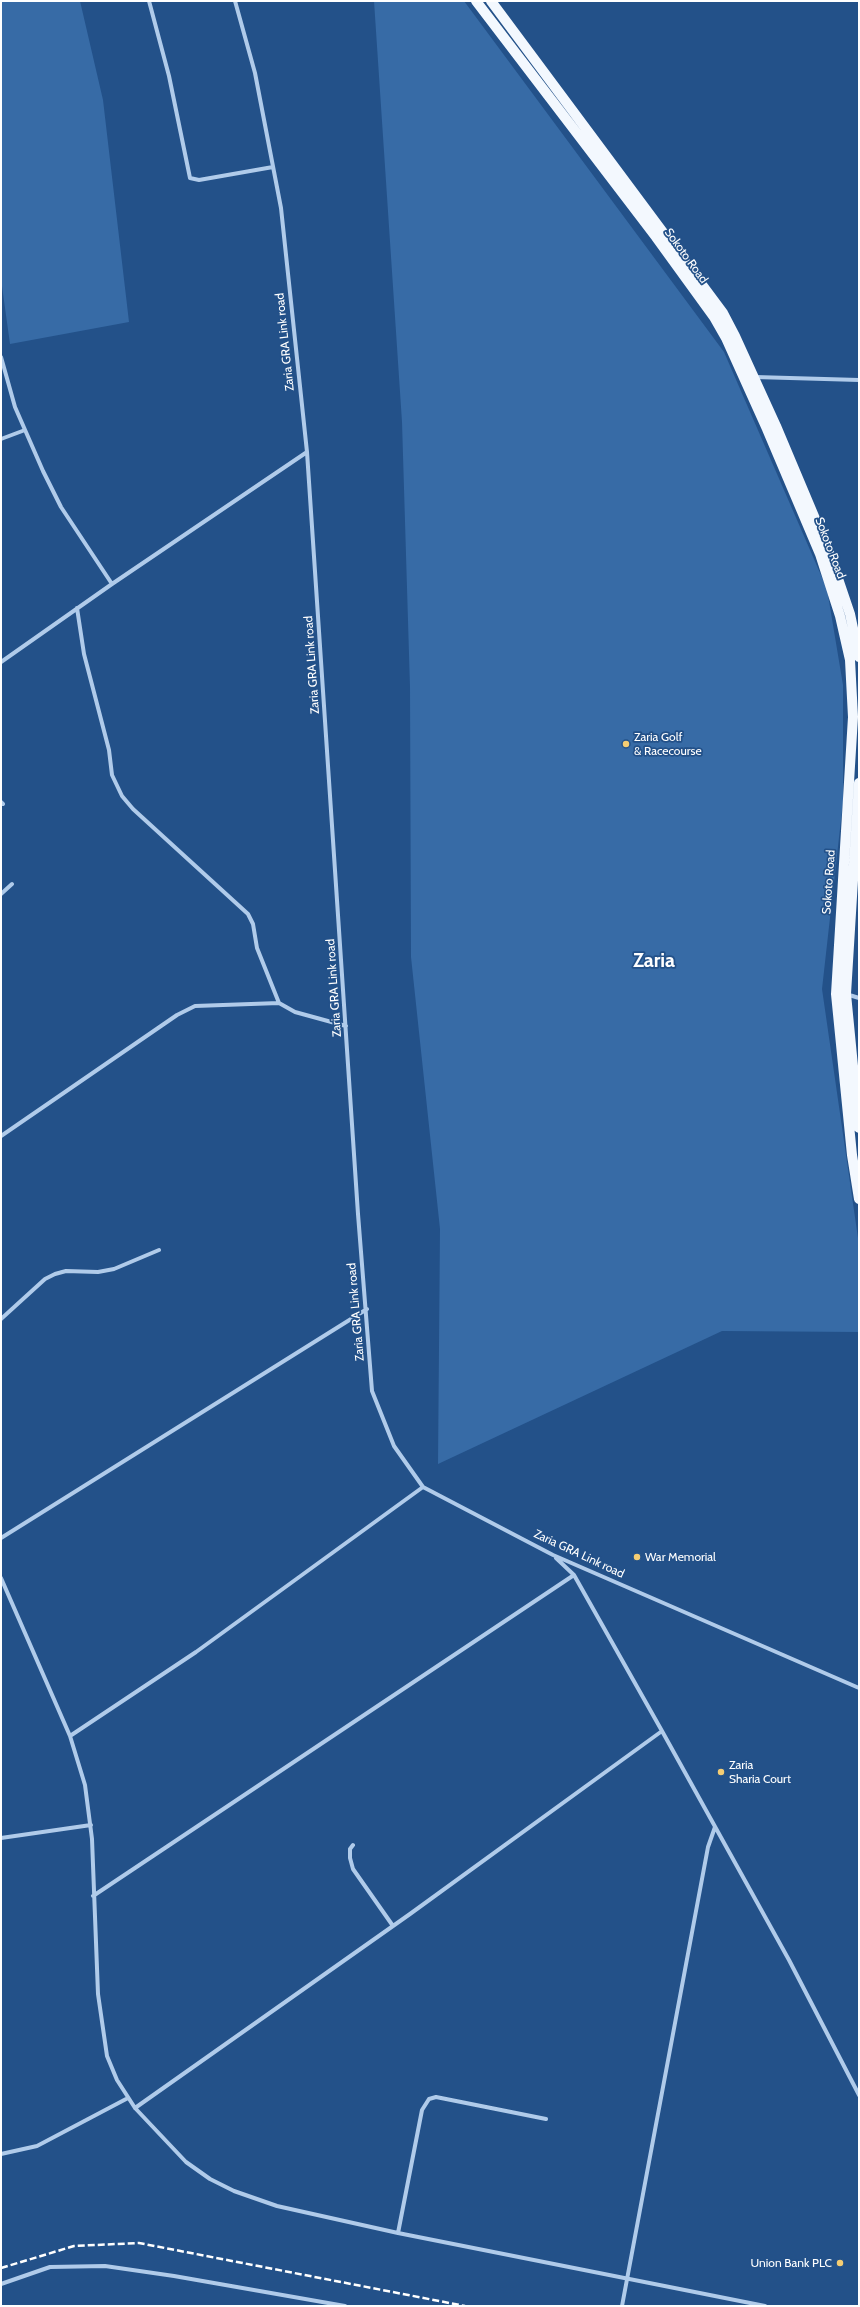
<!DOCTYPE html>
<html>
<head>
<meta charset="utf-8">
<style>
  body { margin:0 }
  #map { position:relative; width:860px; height:2307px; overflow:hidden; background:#235189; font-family:Cabin,sans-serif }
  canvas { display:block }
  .frame { position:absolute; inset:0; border:2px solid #fff; pointer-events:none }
</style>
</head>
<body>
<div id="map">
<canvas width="860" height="2307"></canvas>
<div class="frame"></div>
</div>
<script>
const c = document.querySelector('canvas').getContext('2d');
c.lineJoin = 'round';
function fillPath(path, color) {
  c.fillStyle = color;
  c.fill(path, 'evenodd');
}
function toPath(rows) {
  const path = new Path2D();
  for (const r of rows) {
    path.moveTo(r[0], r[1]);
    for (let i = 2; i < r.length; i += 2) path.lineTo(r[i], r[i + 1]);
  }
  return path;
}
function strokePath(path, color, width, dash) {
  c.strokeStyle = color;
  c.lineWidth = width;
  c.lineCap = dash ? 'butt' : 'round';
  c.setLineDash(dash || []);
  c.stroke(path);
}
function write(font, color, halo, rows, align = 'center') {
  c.font = font + ' Cabin,sans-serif';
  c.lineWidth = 3.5;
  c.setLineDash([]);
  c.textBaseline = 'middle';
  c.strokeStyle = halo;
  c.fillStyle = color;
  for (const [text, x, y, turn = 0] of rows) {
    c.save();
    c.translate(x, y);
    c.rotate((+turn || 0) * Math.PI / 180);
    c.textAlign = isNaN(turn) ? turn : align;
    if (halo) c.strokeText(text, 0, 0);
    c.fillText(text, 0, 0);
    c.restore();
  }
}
fillPath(toPath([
  [1,1,80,1,103,100,129,322,10,344,1,279],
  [374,1,464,1,724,352,827,589,843,685,843,802,822,989,859,1245,859,1332,722,1331,438,1464,440,1229,411,957,410,687,402,422]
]), '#376ba6');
strokePath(toPath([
  [149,1,169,76,190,178,199,180,273,167],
  [235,1,255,73,281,208,307,452,358,1214,372,1391,394,1446,423,1487,553,1555,859,1688],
  [1,357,15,407,43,471,61,507,112,584],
  [755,377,859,380],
  [1,439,25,430],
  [77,608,84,654,109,750,112,775,122,796,133,809,248,914,253,924,257,948,279,1003],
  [1,662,112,584,307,452],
  [1,802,3,804],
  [1,894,12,884],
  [846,994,859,998],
  [1,1136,177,1015,195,1006,279,1003,295,1012,346,1026],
  [1,1319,45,1279,55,1274,66,1271,98,1272,114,1269,159,1250],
  [1,1538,367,1309],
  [556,1558,574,1575,662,1731,789,1960,859,2095],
  [1,1578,70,1736,85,1785,92,1839,98,1994,107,2056,117,2080,135,2108,186,2162,210,2179,234,2191,277,2206,398,2233,765,2306],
  [70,1736,196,1652,423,1487],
  [1,1838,91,1825],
  [353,1845,350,1849,350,1858,353,1869,393,1926],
  [93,1896,574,1575],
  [135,2108,410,1914,662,1731],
  [1,2154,37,2146,128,2098],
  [398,2233,422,2110,429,2099,436,2097,546,2119],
  [1,2284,50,2267,105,2266,174,2276,345,2306],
  [622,2306,708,1847,715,1827]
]), '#b0cbea', 4);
strokePath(toPath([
  [476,1,656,237,714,317,726,338,767,429,820,554,840,616,850,660,853,717,836,994,852,1155,859,1199],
  [491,1,723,313,735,336,776,426,829,552,850,614,859,657],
  [859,783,846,994,859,1128]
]), '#f3f8fe', 10);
strokePath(toPath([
  [1,2268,74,2246,139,2243,465,2306]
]), '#fff', 2.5, [7, 3]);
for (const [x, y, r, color] of [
  [626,744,4,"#f5cd73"],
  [637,1557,4,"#f5cd73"],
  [721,1772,4,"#f5cd73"],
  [840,2263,4,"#f5cd73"]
]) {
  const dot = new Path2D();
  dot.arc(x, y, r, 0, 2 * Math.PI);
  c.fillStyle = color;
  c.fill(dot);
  strokePath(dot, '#235189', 1.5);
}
write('12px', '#fff', '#235189', [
  ["Sokoto Road",686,256,54],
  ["Zaria GRA Link road",285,342,-96],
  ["Sokoto Road",830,548,69],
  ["Zaria GRA Link road",312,665,-94],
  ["Sokoto Road",829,882,-86],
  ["Zaria GRA Link road",334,988,-94],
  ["Zaria GRA Link road",356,1312,-95],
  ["Zaria GRA Link road",579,1554,25]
]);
write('12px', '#fff', '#235189', [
  ["Zaria Golf",634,737],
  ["& Racecourse",634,751],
  ["War Memorial",645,1557],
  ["Zaria",729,1765],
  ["Sharia Court",729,1779],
  ["Union Bank PLC",832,2263,"right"]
], 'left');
write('bold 20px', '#fff', '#235189', [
  ["Zaria",654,961]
]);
</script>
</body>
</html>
